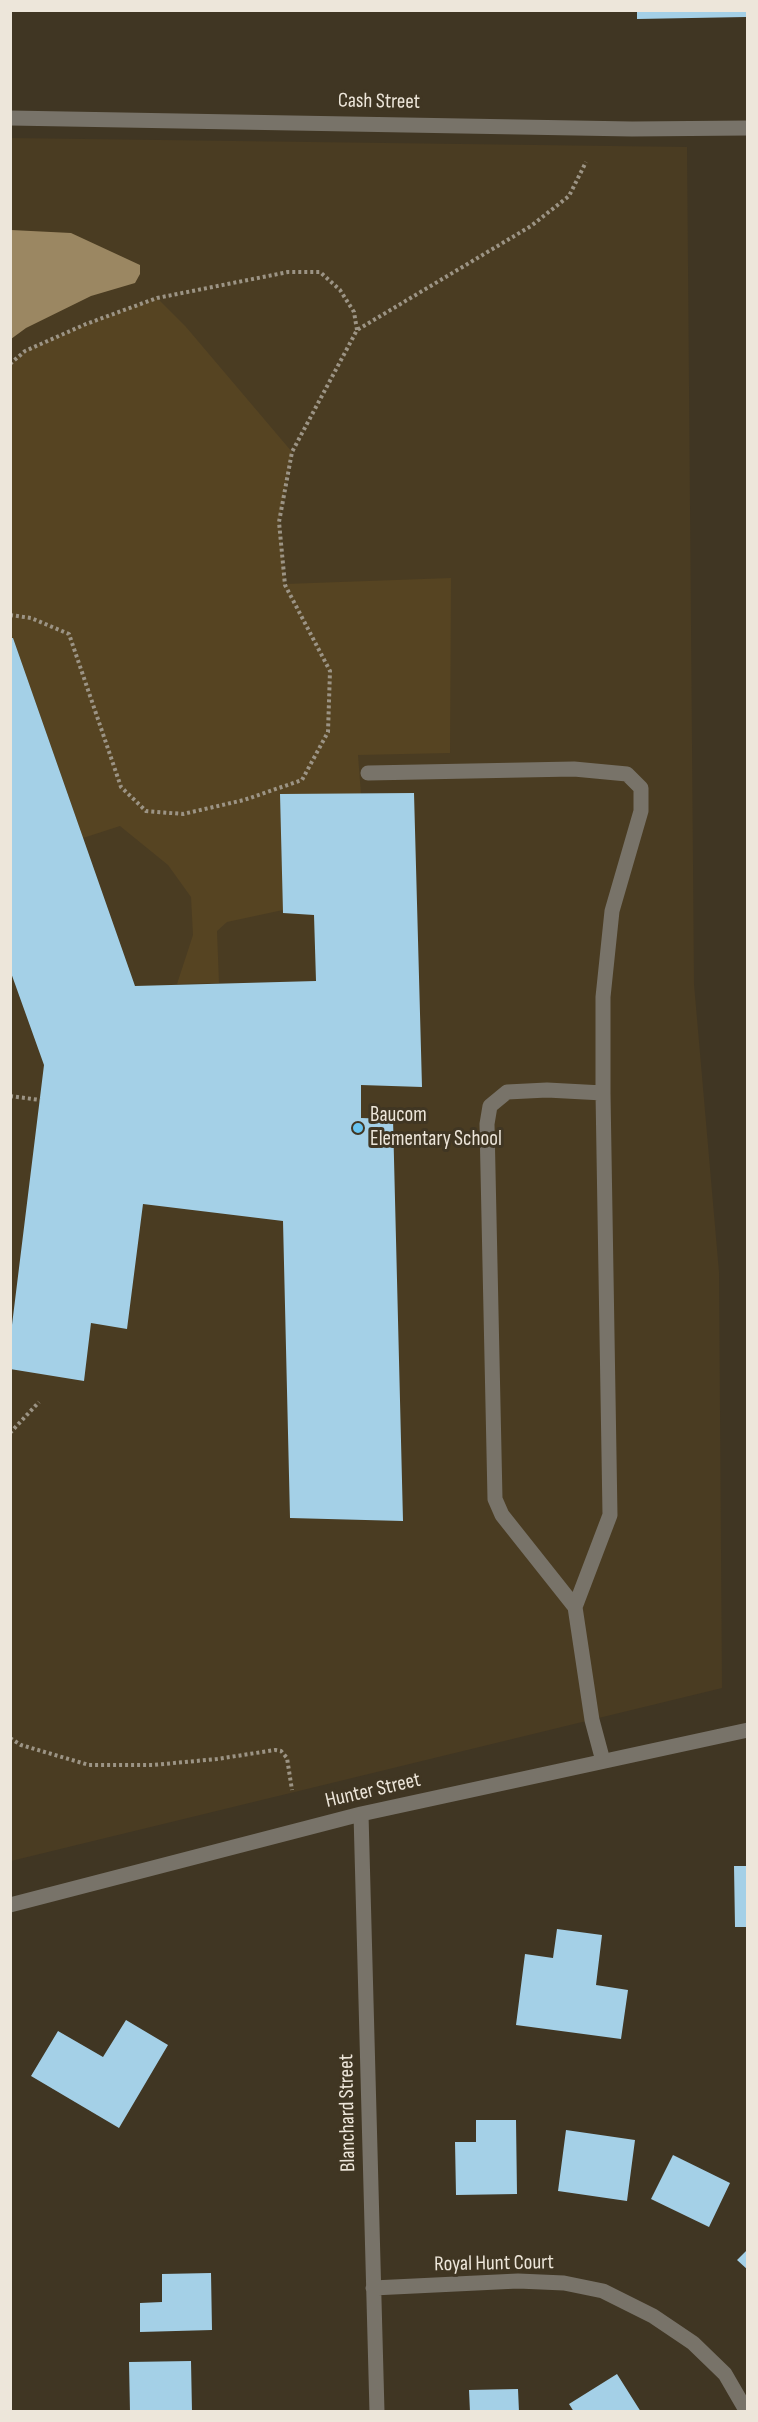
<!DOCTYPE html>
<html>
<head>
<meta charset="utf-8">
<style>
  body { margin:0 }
  #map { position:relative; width:758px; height:2422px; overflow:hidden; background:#403623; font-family:"Sofia Sans Condensed",sans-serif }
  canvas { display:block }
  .frame { position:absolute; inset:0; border:12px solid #ede6da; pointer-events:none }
</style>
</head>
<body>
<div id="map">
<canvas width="758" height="2422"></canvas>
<div class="frame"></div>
</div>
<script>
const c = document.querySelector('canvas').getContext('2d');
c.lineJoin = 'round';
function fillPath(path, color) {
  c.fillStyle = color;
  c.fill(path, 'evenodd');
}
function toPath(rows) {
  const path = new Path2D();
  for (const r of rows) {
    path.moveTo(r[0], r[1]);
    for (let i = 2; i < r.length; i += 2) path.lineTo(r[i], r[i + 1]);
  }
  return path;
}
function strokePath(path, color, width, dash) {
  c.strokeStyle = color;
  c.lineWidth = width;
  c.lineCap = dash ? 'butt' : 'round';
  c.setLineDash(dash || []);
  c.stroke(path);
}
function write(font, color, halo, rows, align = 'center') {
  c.font = font + ' "Sofia Sans Condensed",sans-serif';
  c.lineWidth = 6;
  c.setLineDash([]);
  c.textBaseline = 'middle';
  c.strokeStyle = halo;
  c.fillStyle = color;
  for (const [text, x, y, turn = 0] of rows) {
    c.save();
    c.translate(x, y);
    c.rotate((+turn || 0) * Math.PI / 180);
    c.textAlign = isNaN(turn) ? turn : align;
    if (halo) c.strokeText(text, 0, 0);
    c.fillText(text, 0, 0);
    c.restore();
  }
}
fillPath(toPath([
  [10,138,687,147,694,984,719,1272,722,1688,11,1861]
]), '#4a3c22');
fillPath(toPath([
  [157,298,186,327,292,452,279,521,285,584,451,578,450,753,358,755,361,794,280,795,283,910,227,922,217,931,219,983,177,984,193,935,191,897,168,865,120,826,83,838,13,638,11,638,11,364,25,351,86,324]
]), '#564422');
fillPath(toPath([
  [11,230,71,233,140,265,140,274,135,283,91,296,26,328,11,339]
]), '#9b8762');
fillPath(toPath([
  [637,10,746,10,746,17,637,19],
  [10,638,13,638,135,986,316,981,314,915,283,913,280,794,414,793,422,1087,361,1085,361,1118,393,1119,403,1521,290,1518,283,1221,143,1204,127,1329,91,1323,84,1381,10,1369,10,1341,44,1065,10,970],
  [734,1866,748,1866,748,1927,735,1927],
  [557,1929,602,1935,596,1985,628,1990,621,2039,516,2025,525,1954,553,1958],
  [126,2020,168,2045,119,2128,31,2076,58,2031,103,2057],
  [476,2120,516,2120,517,2194,456,2195,455,2142,476,2142],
  [566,2130,635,2140,627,2201,558,2191],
  [673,2155,730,2183,709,2227,651,2199],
  [748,2249,748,2270,737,2260],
  [211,2273,212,2330,140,2332,140,2303,162,2302,162,2274],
  [191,2361,192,2412,130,2412,129,2362],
  [617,2374,641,2412,574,2412,569,2404],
  [518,2389,519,2412,470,2412,469,2390]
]), '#a4d0e7');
strokePath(toPath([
  [10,364,25,351,86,324,157,298,288,272,320,272,340,290,354,312,357,330],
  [10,615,31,618,69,634,121,787,146,811,183,814,244,800,302,780,328,732,330,671,285,585,279,522,292,452,357,330,531,226,569,196,586,162],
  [10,1096,40,1100],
  [10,1433,39,1402],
  [10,1738,21,1745,89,1765,153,1765,217,1759,275,1750,281,1751,287,1758,292,1790]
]), '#9c9485', 4, [3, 3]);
strokePath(toPath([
  [10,118,632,129,748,128],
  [368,773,574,769,627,774,641,788,641,811,612,911,603,997,603,1093,610,1515,575,1607,592,1720,603,1761],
  [575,1607,502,1515,495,1499,487,1124,490,1106,507,1092,547,1090,603,1093],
  [361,1814,377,2412],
  [10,1905,361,1814,748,1730],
  [373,2288,518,2281,564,2283,603,2291,653,2316,693,2343,725,2374,747,2412]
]), '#787369', 15);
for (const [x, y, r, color] of [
  [358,1128,6,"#68c4f0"]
]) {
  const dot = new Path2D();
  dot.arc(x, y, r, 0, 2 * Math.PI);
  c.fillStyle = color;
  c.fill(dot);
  strokePath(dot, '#403623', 2);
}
write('21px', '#ede6da', '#403623', [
  ["Cash Street",379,102,1],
  ["Hunter Street",373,1791,-13],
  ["Blanchard Street",348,2113,-91],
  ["Royal Hunt Court",494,2264,-1]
]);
write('21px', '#ede6da', '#403623', [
  ["Baucom",370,1116],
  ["Elementary School",370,1140]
], 'left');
</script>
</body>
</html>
